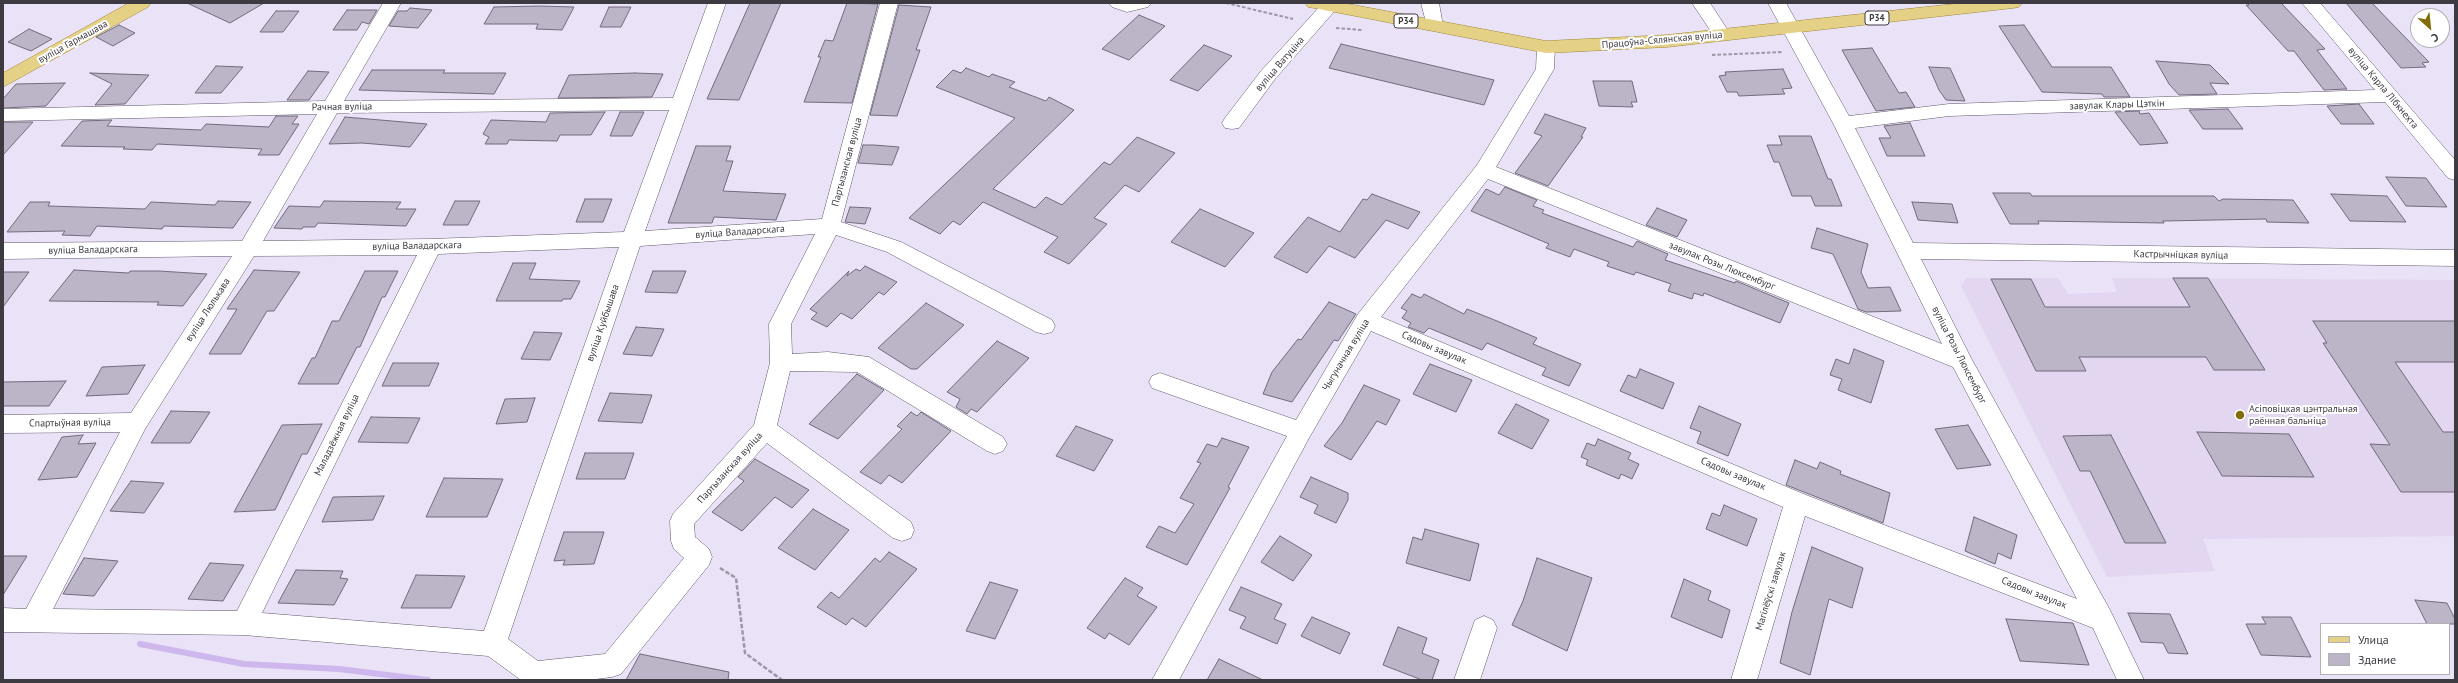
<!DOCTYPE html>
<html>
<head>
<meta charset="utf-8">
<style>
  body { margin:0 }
  #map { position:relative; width:2458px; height:683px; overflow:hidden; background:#eae2f6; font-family:"PT Sans",sans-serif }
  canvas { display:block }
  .frame { position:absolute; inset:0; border:4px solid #3e3a42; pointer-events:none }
  .legend { position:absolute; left:2320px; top:623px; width:130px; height:52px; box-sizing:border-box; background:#fff; border:1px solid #b2b0b3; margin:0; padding:5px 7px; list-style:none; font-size:12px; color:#3e3a42 }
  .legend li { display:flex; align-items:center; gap:8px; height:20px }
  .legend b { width:20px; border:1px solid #b2b0b3 }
  .north { position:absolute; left:2410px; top:8px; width:40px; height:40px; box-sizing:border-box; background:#fff; border:1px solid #b2b0b3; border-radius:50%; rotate:153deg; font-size:11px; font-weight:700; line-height:16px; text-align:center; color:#3e3a42 }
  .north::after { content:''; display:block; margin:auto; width:14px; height:18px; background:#836d09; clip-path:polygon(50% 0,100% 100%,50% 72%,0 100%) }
</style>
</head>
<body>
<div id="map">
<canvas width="2458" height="683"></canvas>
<div class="frame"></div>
<ul class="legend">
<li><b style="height:5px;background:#e4d186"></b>Улица</li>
<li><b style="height:11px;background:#bcb4c7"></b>Здание</li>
</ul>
<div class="north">С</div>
</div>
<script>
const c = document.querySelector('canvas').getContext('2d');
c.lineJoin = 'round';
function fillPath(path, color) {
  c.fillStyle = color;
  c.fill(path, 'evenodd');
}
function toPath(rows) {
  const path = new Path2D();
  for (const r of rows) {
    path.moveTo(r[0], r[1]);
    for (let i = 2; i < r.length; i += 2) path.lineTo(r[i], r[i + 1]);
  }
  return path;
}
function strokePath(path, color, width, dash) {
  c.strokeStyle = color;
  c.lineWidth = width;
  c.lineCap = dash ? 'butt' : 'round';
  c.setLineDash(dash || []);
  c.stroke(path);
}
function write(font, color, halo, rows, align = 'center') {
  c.font = font + ' "PT Sans",sans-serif';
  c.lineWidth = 4;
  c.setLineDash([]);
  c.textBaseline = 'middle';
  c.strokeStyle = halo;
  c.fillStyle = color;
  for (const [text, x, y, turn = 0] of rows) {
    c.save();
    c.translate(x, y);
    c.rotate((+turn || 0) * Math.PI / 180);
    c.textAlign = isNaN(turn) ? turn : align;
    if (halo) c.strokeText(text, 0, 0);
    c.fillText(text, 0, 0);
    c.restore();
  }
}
fillPath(toPath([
  [1966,278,2058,278,2068,294,2117,292,2112,278,2455,280,2455,536,2203,539,2215,571,2107,577,1961,286]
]), '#e2d6f0');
strokePath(toPath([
  [140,644,244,664,339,669,428,680]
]), '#ceb7ec', 6);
const building = toPath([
  [187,3,264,3,230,23,187,3],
  [750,3,781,3,739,100,707,99,750,3],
  [847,3,878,4,852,103,804,102,821,57,818,57,825,40,833,41,847,3],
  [2247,3,2281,3,2325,49,2317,50,2347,89,2324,90,2294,51,2288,51,2246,5,2249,5,2247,3],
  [2346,3,2372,3,2429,62,2422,63,2426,67,2401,68,2346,3],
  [899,5,931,7,916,50,920,50,897,116,870,115,899,5],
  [494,7,540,6,574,7,562,30,536,29,538,24,484,24,494,7],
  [609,7,631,7,621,27,600,27,609,7],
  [410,8,432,10,418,28,389,26,398,11,407,11,410,8],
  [347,10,377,10,369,24,362,22,357,30,333,30,347,10],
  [276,11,299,11,283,32,260,32,276,11],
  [1139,15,1165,26,1129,60,1102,49,1139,15],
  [119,25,135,33,113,46,96,37,119,25],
  [2024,25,2052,67,2111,67,2130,97,2104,97,2102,94,2042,92,1999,26,2024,25],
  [29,29,52,39,31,51,8,42,29,29],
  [1341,44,1494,80,1484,105,1329,68,1341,44],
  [1204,45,1232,56,1198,91,1170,80,1204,45],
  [1872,48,1899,93,1906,92,1915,107,1876,111,1842,50,1872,48],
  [2156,61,2210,65,2229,84,2210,83,2217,94,2179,95,2169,84,2156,61],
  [216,66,243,67,221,93,195,93,216,66],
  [1929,67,1950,68,1965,101,1946,100,1939,90,1929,67],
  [966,68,989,77,992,74,1015,82,1009,87,1046,101,1049,97,1074,110,993,189,1035,208,1046,197,1062,205,1104,162,1110,165,1137,137,1175,153,1139,192,1125,185,1094,218,1107,224,1069,264,1044,252,1058,237,983,202,960,225,953,221,940,234,909,218,1015,118,936,87,953,70,961,73,966,68],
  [1783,69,1792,88,1782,89,1785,94,1739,96,1737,92,1727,92,1719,76,1726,75,1725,72,1783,69],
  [372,70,445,70,443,73,506,73,494,94,359,90,372,70],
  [308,71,329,72,309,100,287,100,308,71],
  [90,73,149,75,125,104,95,105,112,84,90,73],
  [635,73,663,74,652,97,558,98,569,75,635,73],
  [1593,81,1632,81,1637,102,1631,102,1633,107,1599,106,1593,81],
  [65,83,46,106,3,108,3,99,16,84,65,83],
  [2359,104,2374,124,2341,124,2327,106,2359,104],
  [2228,109,2243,129,2203,129,2189,110,2228,109],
  [2139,111,2140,114,2149,113,2168,143,2140,145,2115,112,2139,111],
  [605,112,591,135,560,135,557,141,509,140,507,144,485,144,489,137,483,134,491,120,546,122,550,113,605,112],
  [620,112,644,112,632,136,610,136,620,112],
  [1545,114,1586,128,1581,137,1583,137,1548,186,1515,173,1542,136,1534,133,1545,114],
  [276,116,298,116,292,124,299,124,279,155,258,155,262,149,157,144,152,150,123,149,125,147,61,146,82,121,112,120,107,126,201,130,206,124,269,127,276,116],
  [345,117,427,124,410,147,362,143,329,144,345,117],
  [3,122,33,122,3,155,3,122],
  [1910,123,1925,156,1887,156,1879,138,1891,138,1884,126,1910,123],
  [1779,136,1811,136,1828,179,1831,179,1842,206,1815,206,1811,196,1792,196,1779,162,1774,162,1767,145,1782,145,1779,136],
  [863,145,874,145,899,147,892,165,858,163,863,145],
  [696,146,731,146,726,161,733,161,723,191,786,194,776,220,714,217,712,223,668,223,696,146],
  [2386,177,2426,178,2447,207,2406,206,2386,177],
  [1505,187,1537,200,1533,206,1544,210,1542,213,1633,247,1637,241,1668,254,1665,260,1735,283,1736,281,1789,303,1780,323,1704,293,1703,296,1694,293,1692,299,1668,291,1671,284,1636,272,1634,275,1607,266,1609,262,1574,249,1570,257,1546,248,1549,244,1471,211,1486,189,1499,195,1505,187],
  [1993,193,2030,193,2032,196,2214,196,2219,201,2223,199,2293,200,2309,223,2267,222,2266,219,2163,221,2164,223,2038,221,2039,224,2010,224,1993,193],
  [1372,194,1420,212,1408,229,1386,220,1355,258,1329,246,1307,273,1274,257,1308,217,1340,232,1363,199,1367,200,1372,194],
  [2331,194,2387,196,2406,222,2350,221,2331,194],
  [585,199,612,199,603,222,576,222,585,199],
  [218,201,251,202,233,228,164,226,162,229,97,226,90,236,62,235,65,231,7,232,30,202,50,202,48,206,145,209,151,202,215,205,218,201],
  [324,201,401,202,396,209,416,209,406,226,318,223,315,227,303,227,302,229,274,228,289,206,320,207,324,201],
  [455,201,480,201,468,225,443,225,455,201],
  [1912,202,1952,204,1958,223,1918,220,1912,202],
  [850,207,871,208,865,224,845,222,850,207],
  [1657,208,1687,220,1677,237,1646,225,1657,208],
  [1200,209,1254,233,1225,267,1171,242,1200,209],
  [1817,228,1868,244,1861,272,1868,288,1890,287,1901,311,1866,312,1858,309,1833,254,1811,248,1817,228],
  [513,263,536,263,529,279,580,281,571,299,563,299,562,301,496,301,513,263],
  [865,266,897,282,884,295,879,292,852,319,841,313,827,327,811,319,817,313,810,309,849,271,847,276,856,269,860,271,865,266],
  [74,270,129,273,130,271,159,271,207,274,183,306,157,305,159,302,49,301,74,270],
  [254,270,300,272,274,311,267,311,241,354,209,354,237,309,227,309,254,270],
  [365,271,398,271,385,297,382,297,360,347,357,347,338,384,298,384,312,358,315,358,332,321,339,321,365,271],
  [653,271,686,271,677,293,645,292,653,271],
  [3,272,29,272,3,307,3,272],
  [2173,278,2208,278,2265,370,2214,370,2206,357,2079,357,2086,371,2036,371,1991,279,2031,279,2045,307,2190,307,2173,278],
  [1412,294,1421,298,1424,294,1464,314,1467,309,1497,321,1537,338,1533,344,1581,364,1569,386,1542,375,1546,368,1487,343,1482,350,1429,328,1424,333,1408,327,1411,323,1402,318,1407,311,1401,308,1412,294],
  [1329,302,1356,314,1338,341,1334,340,1292,402,1263,394,1272,372,1298,339,1301,340,1329,302],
  [926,303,964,325,917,369,911,369,878,348,926,303],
  [2313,321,2455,321,2455,362,2395,362,2443,432,2455,432,2455,492,2401,492,2370,444,2390,445,2323,343,2327,343,2313,321],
  [636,327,664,329,652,356,623,354,636,327],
  [534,332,562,333,550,360,521,359,534,332],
  [997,341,1029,358,977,412,971,409,967,414,956,407,960,399,947,392,997,341],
  [1854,349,1884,361,1871,403,1838,390,1842,379,1830,375,1836,359,1849,364,1854,349],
  [393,363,439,363,429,386,382,386,393,363],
  [1430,364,1472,380,1456,412,1413,394,1430,364],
  [145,365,128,394,86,396,102,367,145,365],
  [1640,369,1674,383,1663,409,1620,391,1628,375,1636,378,1640,369],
  [857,374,884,390,838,439,809,424,857,374],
  [66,381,49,406,3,406,3,382,66,381],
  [1364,385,1400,400,1386,425,1377,421,1351,460,1324,446,1342,423,1364,385],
  [610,393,652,395,642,423,598,421,610,393],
  [535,398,527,422,496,424,505,399,535,398],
  [1516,404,1549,420,1532,449,1498,433,1516,404],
  [1699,406,1741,424,1728,456,1697,443,1701,432,1690,428,1699,406],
  [171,411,210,412,190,443,151,443,171,411],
  [911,412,917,416,921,412,951,431,902,483,889,475,881,484,860,472,902,429,897,426,911,412],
  [371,417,420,418,408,443,358,442,371,417],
  [322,424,307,454,302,454,275,510,234,512,282,425,322,424],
  [1968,425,1991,465,1957,469,1935,429,1968,425],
  [1076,426,1113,440,1094,471,1056,456,1076,426],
  [2197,432,2289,434,2314,477,2222,476,2197,432],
  [83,435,78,444,96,443,77,477,38,480,62,437,83,435],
  [2111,435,2166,543,2125,543,2090,471,2080,471,2063,436,2111,435],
  [1222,438,1249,447,1228,487,1230,488,1187,565,1146,547,1159,526,1175,533,1194,504,1180,498,1201,463,1197,462,1207,444,1217,447,1222,438],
  [1598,439,1631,453,1628,459,1639,464,1632,479,1621,474,1619,479,1586,465,1588,460,1581,457,1587,443,1595,446,1598,439],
  [585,453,634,453,625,479,576,479,585,453],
  [755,459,809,490,792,508,775,497,742,531,712,512,744,481,738,477,755,459],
  [1795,460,1817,469,1820,462,1841,471,1840,474,1890,493,1883,523,1786,485,1795,460],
  [1311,477,1348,493,1348,500,1336,523,1314,513,1318,505,1300,497,1311,477],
  [444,478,503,479,487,517,426,517,444,478],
  [131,481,164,483,144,513,110,511,131,481],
  [384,496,373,520,322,522,333,497,384,496],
  [1724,505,1757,519,1747,546,1706,529,1712,513,1720,516,1724,505],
  [813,509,849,530,815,570,778,548,813,509],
  [1974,517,2017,535,2011,559,1998,553,1995,564,1965,551,1974,517],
  [1425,529,1479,544,1470,581,1406,563,1413,537,1422,540,1425,529],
  [564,532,604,532,594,564,563,565,565,560,554,561,564,532],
  [1280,536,1312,555,1293,581,1261,562,1280,536],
  [1812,547,1863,568,1852,608,1829,599,1810,675,1780,663,1792,612,1812,547],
  [889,552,917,569,866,627,852,618,846,625,817,607,831,592,839,598,875,558,880,562,889,552],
  [3,556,27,556,3,595,3,556],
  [84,558,118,561,94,596,63,594,84,558],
  [1537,558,1592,578,1567,651,1512,625,1523,601,1537,558],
  [210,563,244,565,223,601,188,599,210,563],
  [296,570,343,571,340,578,348,579,334,605,278,603,296,570],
  [416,575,465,576,451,608,401,608,416,575],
  [1125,578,1143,588,1137,596,1157,607,1129,645,1109,633,1105,639,1087,628,1125,578],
  [1684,579,1711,591,1708,600,1730,610,1722,638,1671,617,1684,579],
  [990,582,1018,590,995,639,966,631,990,582],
  [1241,587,1282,604,1274,619,1286,624,1277,644,1240,628,1246,617,1229,610,1241,587],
  [2415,600,2447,603,2455,619,2455,624,2427,624,2415,600],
  [2128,613,2170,614,2188,654,2168,653,2163,643,2141,642,2128,613],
  [1312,617,1350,633,1340,654,1301,636,1312,617],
  [2262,617,2291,617,2311,657,2261,655,2246,624,2266,624,2262,617],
  [2006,619,2073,623,2089,665,2020,661,2006,619],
  [1398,627,1427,638,1422,653,1439,660,1432,680,1422,680,1383,665,1398,627],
  [640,654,729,672,728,680,626,680,640,654],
  [1219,659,1263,680,1207,680,1219,659]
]);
fillPath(building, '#bcb4c7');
strokePath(building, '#726b7c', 1);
const minor = toPath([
  [383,3,401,3,344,101,673,98,708,3,726,3,645,231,822,219,880,3,898,3,841,222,901,242,1052,320,1055,326,1052,332,1044,334,1036,332,887,252,836,235,791,324,792,354,828,352,869,357,1003,437,1007,444,1003,451,995,454,987,451,857,372,790,371,777,425,911,522,914,530,911,538,902,541,893,538,767,443,694,524,695,537,709,549,712,557,709,565,621,674,612,677,588,680,521,680,488,656,244,635,3,632,3,608,26,609,120,432,3,433,3,415,131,413,232,256,3,259,3,243,242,241,317,114,3,121,3,109,325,101,383,3],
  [669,110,624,232,431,239,263,241,337,113,669,110],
  [815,234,769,324,770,363,754,425,673,514,670,521,671,541,674,549,684,558,605,654,538,661,508,639,640,246,815,234],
  [619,247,484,631,262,613,438,254,619,247],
  [417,255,237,611,53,609,145,429,254,256,417,255],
  [1109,3,1151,3,1148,7,1127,12,1112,7,1109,3],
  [1323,3,1337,3,1339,6,1275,79,1239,128,1232,129,1225,128,1222,123,1225,118,1261,71,1323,3],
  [1421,3,1439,3,1443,26,1440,30,1428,30,1421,3],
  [1692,3,1710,3,1731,35,1728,39,1716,39,1692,3],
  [1768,3,1786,3,1849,116,1949,104,2375,90,2302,3,2320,3,2455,160,2455,180,2448,178,2385,102,1949,116,1855,128,1913,243,2455,250,2455,266,1921,259,1971,358,2111,612,2144,680,2117,680,2093,628,1805,516,1757,680,1731,680,1783,507,1371,331,1309,438,1179,680,1152,680,1287,436,1152,388,1149,382,1152,376,1160,373,1296,420,1358,314,1477,165,1536,69,1537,47,1540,43,1552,43,1555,47,1554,69,1496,167,1942,344,1833,123,1768,3],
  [1488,179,1953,367,2077,599,1806,495,1381,317,1488,179],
  [1484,616,1493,620,1497,628,1480,680,1454,680,1475,620,1484,616]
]);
const major = toPath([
  [129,3,151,3,148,7,3,87,3,73,129,3],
  [1305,3,1343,3,1546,41,1667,35,1963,3,2022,3,2019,7,2013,8,1667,47,1546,53,1314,8,1308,7,1305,3]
]);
strokePath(minor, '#60586a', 1);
strokePath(major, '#9e883a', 1);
strokePath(toPath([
  [1226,3,1293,19],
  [1336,28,1362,30],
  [1712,55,1783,52]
]), '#9d97a5', 2, [3.5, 2]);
strokePath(toPath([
  [720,568,736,578,745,653,782,680]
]), '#9d97a5', 2.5, [4.5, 2]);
fillPath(minor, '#fff');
fillPath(major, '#e4d186');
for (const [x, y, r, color] of [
  [2240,415,5,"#836d09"]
]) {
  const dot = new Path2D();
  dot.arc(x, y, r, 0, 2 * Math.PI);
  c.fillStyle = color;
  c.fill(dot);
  strokePath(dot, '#fff', 1.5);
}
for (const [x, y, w] of [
  [1877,18,24],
  [1406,21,24]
]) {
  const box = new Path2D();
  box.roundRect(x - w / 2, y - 7, w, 14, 3);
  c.fillStyle = '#fff';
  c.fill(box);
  strokePath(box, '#3e3a42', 1);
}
write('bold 9px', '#3e3a42', null, [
  ["Р34",1877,18],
  ["Р34",1406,21]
]);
write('10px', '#3e3a42', '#fff', [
  ["Працоўна-Сялянская вуліца",1662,40,-5],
  ["вуліца Гармашава",73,42,-29],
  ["вуліца Ватуціна",1280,64,-49],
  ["вуліца Карла Лібкнехта",2383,88,50],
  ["завулак Клары Цэткін",2117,105,-2],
  ["Рачная вуліца",342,107,-1],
  ["Партызанская вуліца",847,162,-75],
  ["вуліца Валадарскага",740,232,-4],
  ["вуліца Валадарскага",417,246,-1],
  ["вуліца Валадарскага",93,250,-1],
  ["Кастрычніцкая вуліца",2181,255,1],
  ["завулак Розы Люксембург",1722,266,22],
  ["вуліца Люлькава",208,310,-57],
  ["вуліца Куйбышава",603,323,-71],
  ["Садовы завулак",1434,348,23],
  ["Чыгуначная вуліца",1346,355,-59],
  ["вуліца Розы Люксембург",1959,355,63],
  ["Спартыўная вуліца",70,423,-1],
  ["Маладзёжная вуліца",337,435,-64],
  ["Партызанская вуліца",730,468,-48],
  ["Садовы завулак",1733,474,23],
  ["Магілёўскі завулак",1771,591,-73],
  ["Садовы завулак",2034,593,22]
]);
write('10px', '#3e3a42', '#fff', [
  ["Асіповіцкая цэнтральная",2249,409],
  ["раённая бальніца",2249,421]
], 'left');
</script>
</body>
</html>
